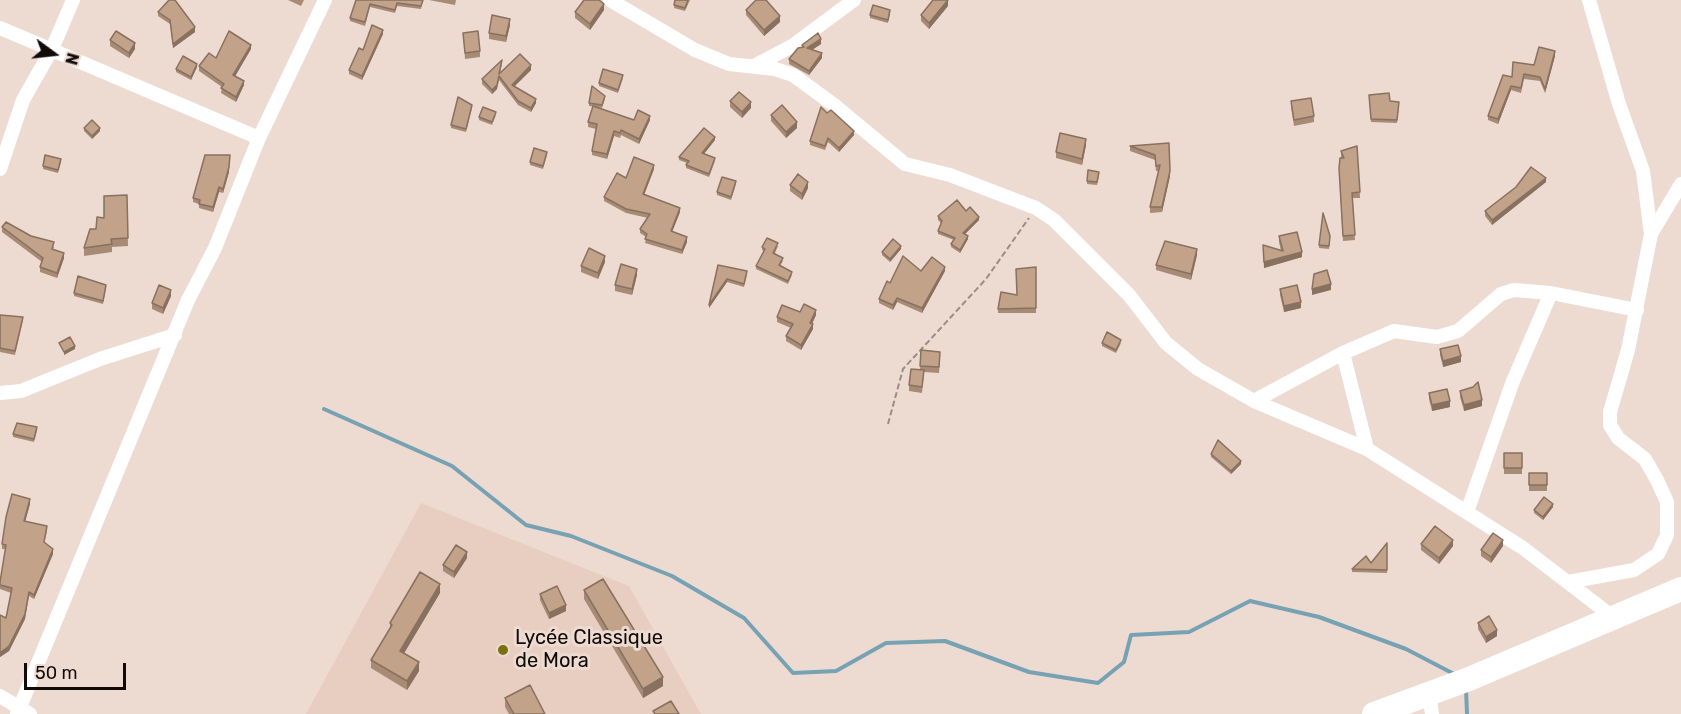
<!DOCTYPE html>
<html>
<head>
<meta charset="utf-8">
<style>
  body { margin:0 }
  #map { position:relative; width:1681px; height:714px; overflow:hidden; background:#eddbd2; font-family:Rubik,sans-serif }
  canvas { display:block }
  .north { position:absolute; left:24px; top:24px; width:60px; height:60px; -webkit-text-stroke:4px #eddbd2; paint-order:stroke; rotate:105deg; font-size:16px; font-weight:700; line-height:24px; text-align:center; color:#100a08 }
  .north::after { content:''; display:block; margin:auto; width:21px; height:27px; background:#100a08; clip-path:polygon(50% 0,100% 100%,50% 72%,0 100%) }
  .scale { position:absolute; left:24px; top:663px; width:102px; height:27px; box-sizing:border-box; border:3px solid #100a08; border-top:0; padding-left:8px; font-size:18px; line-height:21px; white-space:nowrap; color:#100a08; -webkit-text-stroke:4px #eddbd2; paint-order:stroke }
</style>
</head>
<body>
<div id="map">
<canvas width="1681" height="714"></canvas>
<div class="north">N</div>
<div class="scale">50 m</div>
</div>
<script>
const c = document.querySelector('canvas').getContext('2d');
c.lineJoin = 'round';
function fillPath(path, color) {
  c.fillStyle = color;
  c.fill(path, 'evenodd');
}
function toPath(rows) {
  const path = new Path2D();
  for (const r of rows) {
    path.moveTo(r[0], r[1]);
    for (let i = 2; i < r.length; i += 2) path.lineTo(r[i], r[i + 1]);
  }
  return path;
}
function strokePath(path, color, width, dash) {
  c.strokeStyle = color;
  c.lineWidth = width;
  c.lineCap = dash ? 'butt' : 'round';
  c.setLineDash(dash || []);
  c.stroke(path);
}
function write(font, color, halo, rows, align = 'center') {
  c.font = font + ' Rubik,sans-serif';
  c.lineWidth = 6;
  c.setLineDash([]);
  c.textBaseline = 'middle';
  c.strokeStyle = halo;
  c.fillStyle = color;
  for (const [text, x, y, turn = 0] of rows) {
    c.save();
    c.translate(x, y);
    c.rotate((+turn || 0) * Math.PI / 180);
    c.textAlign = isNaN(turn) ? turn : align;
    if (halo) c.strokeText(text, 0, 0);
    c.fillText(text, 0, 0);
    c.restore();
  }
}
fillPath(toPath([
  [421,503,629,586,701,714,306,714]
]), '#e7cec1');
strokePath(toPath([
  [324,409,452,466,526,525,571,536,672,576,744,618,793,673,836,671,886,643,945,641,1029,672,1098,683,1124,662,1131,635,1189,632,1250,601,1319,617,1406,649,1454,674],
  [1466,688,1467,714]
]), '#77a2b3', 4);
strokePath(toPath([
  [888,424,903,369,986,279,1029,218]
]), '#9a8c86', 2, [6, 3]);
strokePath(toPath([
  [610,0,695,50,729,64,775,69,793,75,834,105,905,164,950,175,1036,208,1054,220,1129,295,1166,343,1198,369,1254,401,1367,449,1523,548,1613,617],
  [0,28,259,138],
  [754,66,792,46,854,0],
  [0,169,23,100,52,49,73,0],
  [1651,234,1681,184],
  [1343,353,1367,449],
  [0,393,21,391,100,359,175,335],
  [1254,401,1343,353,1394,331,1437,337,1458,331,1501,294,1514,290,1551,293,1637,310],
  [1467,512,1513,381,1551,293],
  [1568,582,1634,570,1658,554,1667,535,1667,502,1657,480,1645,459,1618,438,1610,425,1610,412,1628,350,1651,234,1643,171,1619,104,1589,0],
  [1429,694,1432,714],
  [0,696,30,714],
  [17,714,188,300,215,248,259,138,325,0]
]), '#fff', 14);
strokePath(toPath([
  [1374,714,1469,679,1681,589]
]), '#fff', 24);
fillPath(toPath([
  [288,0,304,0,301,6],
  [356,0,423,0,421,9,397,6,395,13,370,7,365,26,350,21,350,18],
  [429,0,456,0,455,5],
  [674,0,690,0,685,11,674,8,675,1],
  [948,6,929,29,921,21,921,15],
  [604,10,590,30,575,18,575,12],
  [746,10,780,22,764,36,746,15],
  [158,12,195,32,173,48,170,24,158,16],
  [890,13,888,23,870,18,870,15],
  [510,25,506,42,489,39,489,33],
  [463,33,480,51,480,57,465,59],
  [383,34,362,80,349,74,349,70,363,50],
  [110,40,135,49,129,58,110,46],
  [821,44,812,50,822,58,809,75,789,64,789,59,802,47,802,45],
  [251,49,235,76,244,85,236,102,221,93,222,87,199,71,199,66,216,58],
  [1555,56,1545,93,1540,81,1524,79,1521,93,1511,90,1498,124,1488,120,1488,116,1512,77],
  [502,64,500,73,531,70,514,86,536,103,531,112,518,105,499,80,497,89,492,94,482,84,482,79],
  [197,67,191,80,176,72,176,69],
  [623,78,618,93,599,86,599,83],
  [1369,95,1390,101,1399,105,1397,123,1371,122],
  [605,99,602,108,589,106,589,103],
  [730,101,751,108,742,118,730,107],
  [1291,101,1314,116,1314,122,1294,126,1291,107],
  [472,108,466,132,451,128,451,125],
  [827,113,854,135,839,152,828,142,825,150,810,145,810,141],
  [496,115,492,125,479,120,479,117],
  [771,115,797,128,786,138,771,121],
  [634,120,650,120,639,144,621,135,620,138,614,136,607,159,592,155,592,151,596,129,588,127,588,122],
  [84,128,100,131,92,139,84,131],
  [715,140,704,154,715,161,709,177,686,168,686,165,687,163,679,160,679,157],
  [1169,143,1170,176,1162,212,1150,213,1150,207,1159,171,1156,171,1155,160,1130,151,1130,146],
  [1086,145,1082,165,1056,158,1056,152],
  [1357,146,1360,198,1352,198,1355,240,1343,241,1339,173,1341,158,1341,151],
  [230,155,229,172,223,193,219,192,213,212,199,208,199,204,193,202,193,198],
  [547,155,543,169,530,165,530,162],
  [61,162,58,173,43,169,43,166],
  [654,169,644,194,680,212,672,231,687,242,682,254,645,243,646,237,640,233,640,229,648,218,626,213,604,201,604,197,626,178],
  [1099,175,1097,185,1087,184,1087,181],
  [1546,182,1492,225,1485,216,1485,211,1516,187],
  [736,184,731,200,717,195,717,192],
  [790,185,808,188,802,200,790,191],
  [127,195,128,246,112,247,112,252,84,256,84,248,104,218],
  [966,211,979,220,965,234,968,239,960,253,951,247,951,244,954,240,938,234,938,231,941,223,938,220,938,216],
  [2,227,31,236,54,247,53,249,64,258,57,278,40,272,40,267,42,262,2,232],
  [1279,236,1302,257,1264,268,1263,251,1281,251,1279,242],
  [1330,236,1329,249,1319,248,1319,245],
  [778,246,775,253,783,261,780,266,792,275,788,284,756,269,756,266,764,251,762,250,762,247],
  [901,249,890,262,882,255,882,252],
  [1197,255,1191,280,1156,270,1156,265],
  [605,262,598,279,581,272,581,266],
  [718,265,747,274,744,287,727,282,709,308],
  [1036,267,1036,313,998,313,998,309,1017,295],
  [921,271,945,271,922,313,897,302,893,310,879,303,879,299,890,283],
  [637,275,632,295,615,291,615,285],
  [106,288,103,304,74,296,74,293],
  [1280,289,1301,308,1284,312,1280,295],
  [171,296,163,314,152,309,152,303],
  [800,312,816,315,812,324,813,329,801,350,786,341,786,336,791,328,777,322,777,317],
  [0,315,23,320,15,355,0,352],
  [1102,343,1121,343,1116,353,1102,346],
  [1440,349,1461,362,1443,367,1440,355],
  [921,350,940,358,939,373,924,372,922,393,909,391,909,385,920,370],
  [1460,391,1482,406,1464,411,1460,397],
  [1429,393,1450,407,1432,411,1429,399],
  [37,430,34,442,13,437,13,434],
  [1504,453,1522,453,1522,474,1504,474],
  [1211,454,1241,464,1231,474,1211,457],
  [1529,473,1547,473,1547,491,1529,491],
  [30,504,25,521,47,531,44,543,53,554,34,599,29,596,25,619,9,651,0,657,0,615,6,618,11,593,0,589,0,582,5,549,2,549,2,544],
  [1553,507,1543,520,1534,513,1534,510],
  [1387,543,1387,573,1352,572,1352,569,1371,563],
  [1421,544,1453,546,1439,564,1421,550],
  [1503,546,1491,563,1481,556,1481,550],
  [467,558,454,578,443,571,443,565],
  [584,590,663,686,643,698,584,599],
  [440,593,404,653,419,671,407,690,371,668,371,660,390,628,390,623],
  [540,594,566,611,549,619,540,600],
  [1478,623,1497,636,1486,643,1478,629],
  [505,698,545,714,509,714,505,707]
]), '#a78b75');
fillPath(toPath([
  [948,0,948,6,929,29,929,23],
  [604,4,604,10,590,30,590,24],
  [780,16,780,22,764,36,764,30],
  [510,19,510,25,506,42,506,36],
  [195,27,195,32,173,48,173,44],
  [383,30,383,34,362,80,362,76],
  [821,39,821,44,807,53,807,48],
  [135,43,135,49,129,58,129,53],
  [251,45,251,49,233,80,233,75],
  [1555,51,1555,56,1545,93,1545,89],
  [822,53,822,58,809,75,809,71],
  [197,64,197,67,191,80,191,77],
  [531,65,531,70,512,89,512,85],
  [499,76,497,89,492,94,492,90],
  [244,81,244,85,236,102,236,97],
  [1511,86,1511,90,1498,124,1498,119],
  [536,99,536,103,531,112,531,108],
  [751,102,751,108,742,118,742,112],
  [650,116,650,120,639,144,639,139],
  [797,122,797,128,786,138,786,132],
  [100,128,100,131,92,139,92,136],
  [614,131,614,136,607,159,607,154],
  [854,131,854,135,839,152,839,148],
  [715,137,715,140,702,156,702,153],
  [1086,139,1086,145,1082,165,1082,159],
  [654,165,654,169,643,198,643,194],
  [229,167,229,172,223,193,223,189],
  [1170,171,1170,176,1162,212,1162,207],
  [1546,178,1546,182,1492,225,1492,220],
  [808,182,808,188,802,200,802,194],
  [219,187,219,192,213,212,213,207],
  [680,208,680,212,671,235,671,231],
  [979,217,979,220,963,236,963,233],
  [968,236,968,239,960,253,960,250],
  [687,237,687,242,682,254,682,250],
  [901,246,901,249,890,262,890,259],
  [1197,249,1197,255,1191,280,1191,274],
  [1302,252,1302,257,1264,268,1264,262],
  [64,253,64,258,57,278,57,273],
  [605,256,605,262,598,279,598,273],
  [945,267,945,271,922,313,922,308],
  [637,269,637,275,632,295,632,289],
  [727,279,727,282,709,308,709,305],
  [1331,284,1331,290,1312,295,1312,289],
  [171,290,171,296,163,314,163,308],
  [897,298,897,302,893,310,893,305],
  [1301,302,1301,308,1284,312,1284,306],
  [816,310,816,315,810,328,810,323],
  [813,324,813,329,801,350,801,345],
  [75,346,75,349,64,355,64,352],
  [1461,356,1461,362,1443,367,1443,361],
  [1482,400,1482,406,1464,411,1464,405],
  [1450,401,1450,407,1432,411,1432,405],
  [1241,461,1241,464,1231,474,1231,471],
  [30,499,30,504,24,526,24,521],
  [1553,504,1553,507,1543,520,1543,517],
  [1453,540,1453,546,1439,564,1439,558],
  [1503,540,1503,546,1491,563,1491,557],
  [53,549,53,554,34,599,34,595],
  [467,552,467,558,454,578,454,572],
  [440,584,440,593,400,660,400,651],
  [29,592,25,619,9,651,0,657,0,653],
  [566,605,566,611,549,619,549,613],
  [1497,630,1497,636,1486,643,1486,637],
  [419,662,419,671,407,690,407,681],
  [663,677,663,686,643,698,643,689]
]), '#88715f');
const building = toPath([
  [169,0,175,0,195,27,173,44,170,20,158,12,169,0],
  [356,0,423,0,421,6,397,3,395,10,370,4,365,22,350,18,356,0],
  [584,0,599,0,604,4,590,24,575,12,584,0],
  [675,0,688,0,685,8,674,5,675,0],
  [756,0,766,0,780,16,764,30,746,10,756,0],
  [933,0,948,0,929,23,921,15,933,0],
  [873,5,890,10,888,20,870,15,873,5],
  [492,15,510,19,506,36,489,33,492,15],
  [372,25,383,30,362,76,349,70,359,48,363,50,372,25],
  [116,31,135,43,129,53,110,40,116,31],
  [229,31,251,45,233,75,244,81,236,97,221,88,224,84,199,66,209,53,216,58,229,31],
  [478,31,480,51,465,53,463,33,478,31],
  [818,33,821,39,807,48,822,53,809,71,789,59,798,48,804,47,802,45,818,33],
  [1539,47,1555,51,1545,89,1540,77,1524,74,1521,88,1511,86,1498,119,1488,116,1503,75,1512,77,1513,62,1534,65,1539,47],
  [520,54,531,65,512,85,536,99,531,108,518,101,499,76,497,85,492,90,482,79,502,60,499,74,520,54],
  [183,56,197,64,191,77,176,69,183,56],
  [603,69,623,75,618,90,599,83,603,69],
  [592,86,605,96,602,105,589,103,592,86],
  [739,92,751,102,742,112,730,101,739,92],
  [1389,93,1390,101,1399,102,1397,120,1371,119,1369,95,1389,93],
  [458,97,472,105,466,129,451,125,458,97],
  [1311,98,1314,116,1294,120,1291,101,1311,98],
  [782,105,797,122,786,132,771,115,782,105],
  [593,106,634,120,638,110,650,116,639,139,621,130,620,133,614,131,607,154,592,151,597,124,588,122,593,106],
  [483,107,496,112,492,122,479,117,483,107],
  [821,107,827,113,831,110,854,131,839,148,828,138,825,146,810,141,821,107],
  [92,120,100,128,92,136,84,128,92,120],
  [704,128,715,137,702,153,715,158,709,174,686,165,689,161,679,157,704,128],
  [1060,133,1086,139,1082,159,1056,152,1060,133],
  [1169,143,1170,171,1162,207,1150,207,1160,165,1156,166,1155,155,1130,146,1169,143],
  [1357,146,1360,192,1352,193,1355,235,1343,236,1339,168,1340,158,1344,158,1341,151,1357,146],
  [534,148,547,152,543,166,530,162,534,148],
  [45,155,61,159,58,170,43,166,45,155],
  [205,155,230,155,229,167,223,189,219,187,213,207,199,204,200,200,193,198,205,155],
  [634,157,654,165,643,194,680,208,671,231,687,237,682,250,645,239,647,234,640,229,650,214,626,209,604,197,617,173,626,178,634,157],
  [1531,167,1546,178,1492,220,1485,211,1516,187,1531,167],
  [1088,170,1099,172,1097,182,1087,181,1088,170],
  [798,174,808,182,802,194,790,185,798,174],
  [722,177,736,181,731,197,717,192,722,177],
  [127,195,128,238,111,239,112,244,84,248,90,229,96,229,97,217,104,218,104,196,127,195],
  [957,200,966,211,970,207,979,217,963,233,968,236,960,250,951,244,955,238,938,231,942,221,938,216,957,200],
  [1323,213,1330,236,1329,246,1319,245,1323,213],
  [6,222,31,236,54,242,52,249,64,253,57,273,40,267,43,258,2,227,6,222],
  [1297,232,1302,252,1264,262,1263,245,1283,251,1279,236,1297,232],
  [767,238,778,243,773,253,783,258,779,265,792,272,788,281,756,266,765,249,762,247,767,238],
  [893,239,901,246,890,259,882,252,893,239],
  [1165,241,1197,249,1191,274,1156,265,1165,241],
  [589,248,605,256,598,273,581,266,589,248],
  [903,256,921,271,932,257,945,267,922,308,897,298,893,305,879,299,887,281,890,283,903,256],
  [621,264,637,269,632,289,615,285,621,264],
  [718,265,747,271,744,284,727,279,709,305,718,265],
  [1036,267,1036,308,998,309,1001,292,1017,295,1016,269,1036,267],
  [1327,270,1331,284,1312,289,1314,274,1327,270],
  [78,276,106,285,103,301,74,293,78,276],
  [159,285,171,290,163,308,152,303,159,285],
  [1297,285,1301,302,1284,306,1280,289,1297,285],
  [804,304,816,310,810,323,813,324,801,345,786,336,793,324,777,317,782,305,800,312,804,304],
  [0,315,23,317,15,351,0,348,0,315],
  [1107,332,1121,340,1116,350,1102,343,1107,332],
  [70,337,75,346,64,352,59,343,70,337],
  [1458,345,1461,356,1443,361,1440,349,1458,345],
  [921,350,940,352,939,367,920,366,921,350],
  [911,369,924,370,922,387,909,385,911,369],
  [1478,382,1482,400,1464,405,1460,391,1473,387,1478,382],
  [1447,389,1450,401,1432,405,1429,393,1447,389],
  [17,423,37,427,34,439,13,434,17,423],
  [1218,440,1241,461,1231,471,1211,454,1218,440],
  [1504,453,1522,453,1522,468,1504,468,1504,453],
  [1529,473,1547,473,1547,485,1529,485,1529,473],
  [12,494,30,499,24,521,47,526,44,542,53,549,34,595,29,592,25,614,9,646,0,653,0,615,6,618,12,588,0,585,0,582,6,545,2,544,6,517,12,494],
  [1544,497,1553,504,1543,517,1534,510,1544,497],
  [1435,526,1453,540,1439,558,1421,544,1435,526],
  [1493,533,1503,540,1491,557,1481,550,1493,533],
  [1387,543,1387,570,1352,569,1366,556,1371,563,1387,543],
  [456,545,467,552,454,572,443,565,456,545],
  [420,572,440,584,400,651,419,662,407,681,371,660,392,625,390,623,420,572],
  [603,579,663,677,643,689,584,590,603,579],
  [557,586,566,605,549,613,540,594,557,586],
  [1489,616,1497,630,1486,637,1478,623,1489,616],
  [530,685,545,714,514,714,505,698,530,685],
  [671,701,679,714,655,714,653,711,671,701]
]);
fillPath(building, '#c2a288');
strokePath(building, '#88715f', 1.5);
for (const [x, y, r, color] of [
  [503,650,6,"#7b7010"]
]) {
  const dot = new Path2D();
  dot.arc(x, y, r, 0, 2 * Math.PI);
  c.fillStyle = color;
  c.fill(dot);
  strokePath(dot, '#eddbd2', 2);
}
write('20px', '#100a08', '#eddbd2', [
  ["Lycée Classique",515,638],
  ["de Mora",515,661]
], 'left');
</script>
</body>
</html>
